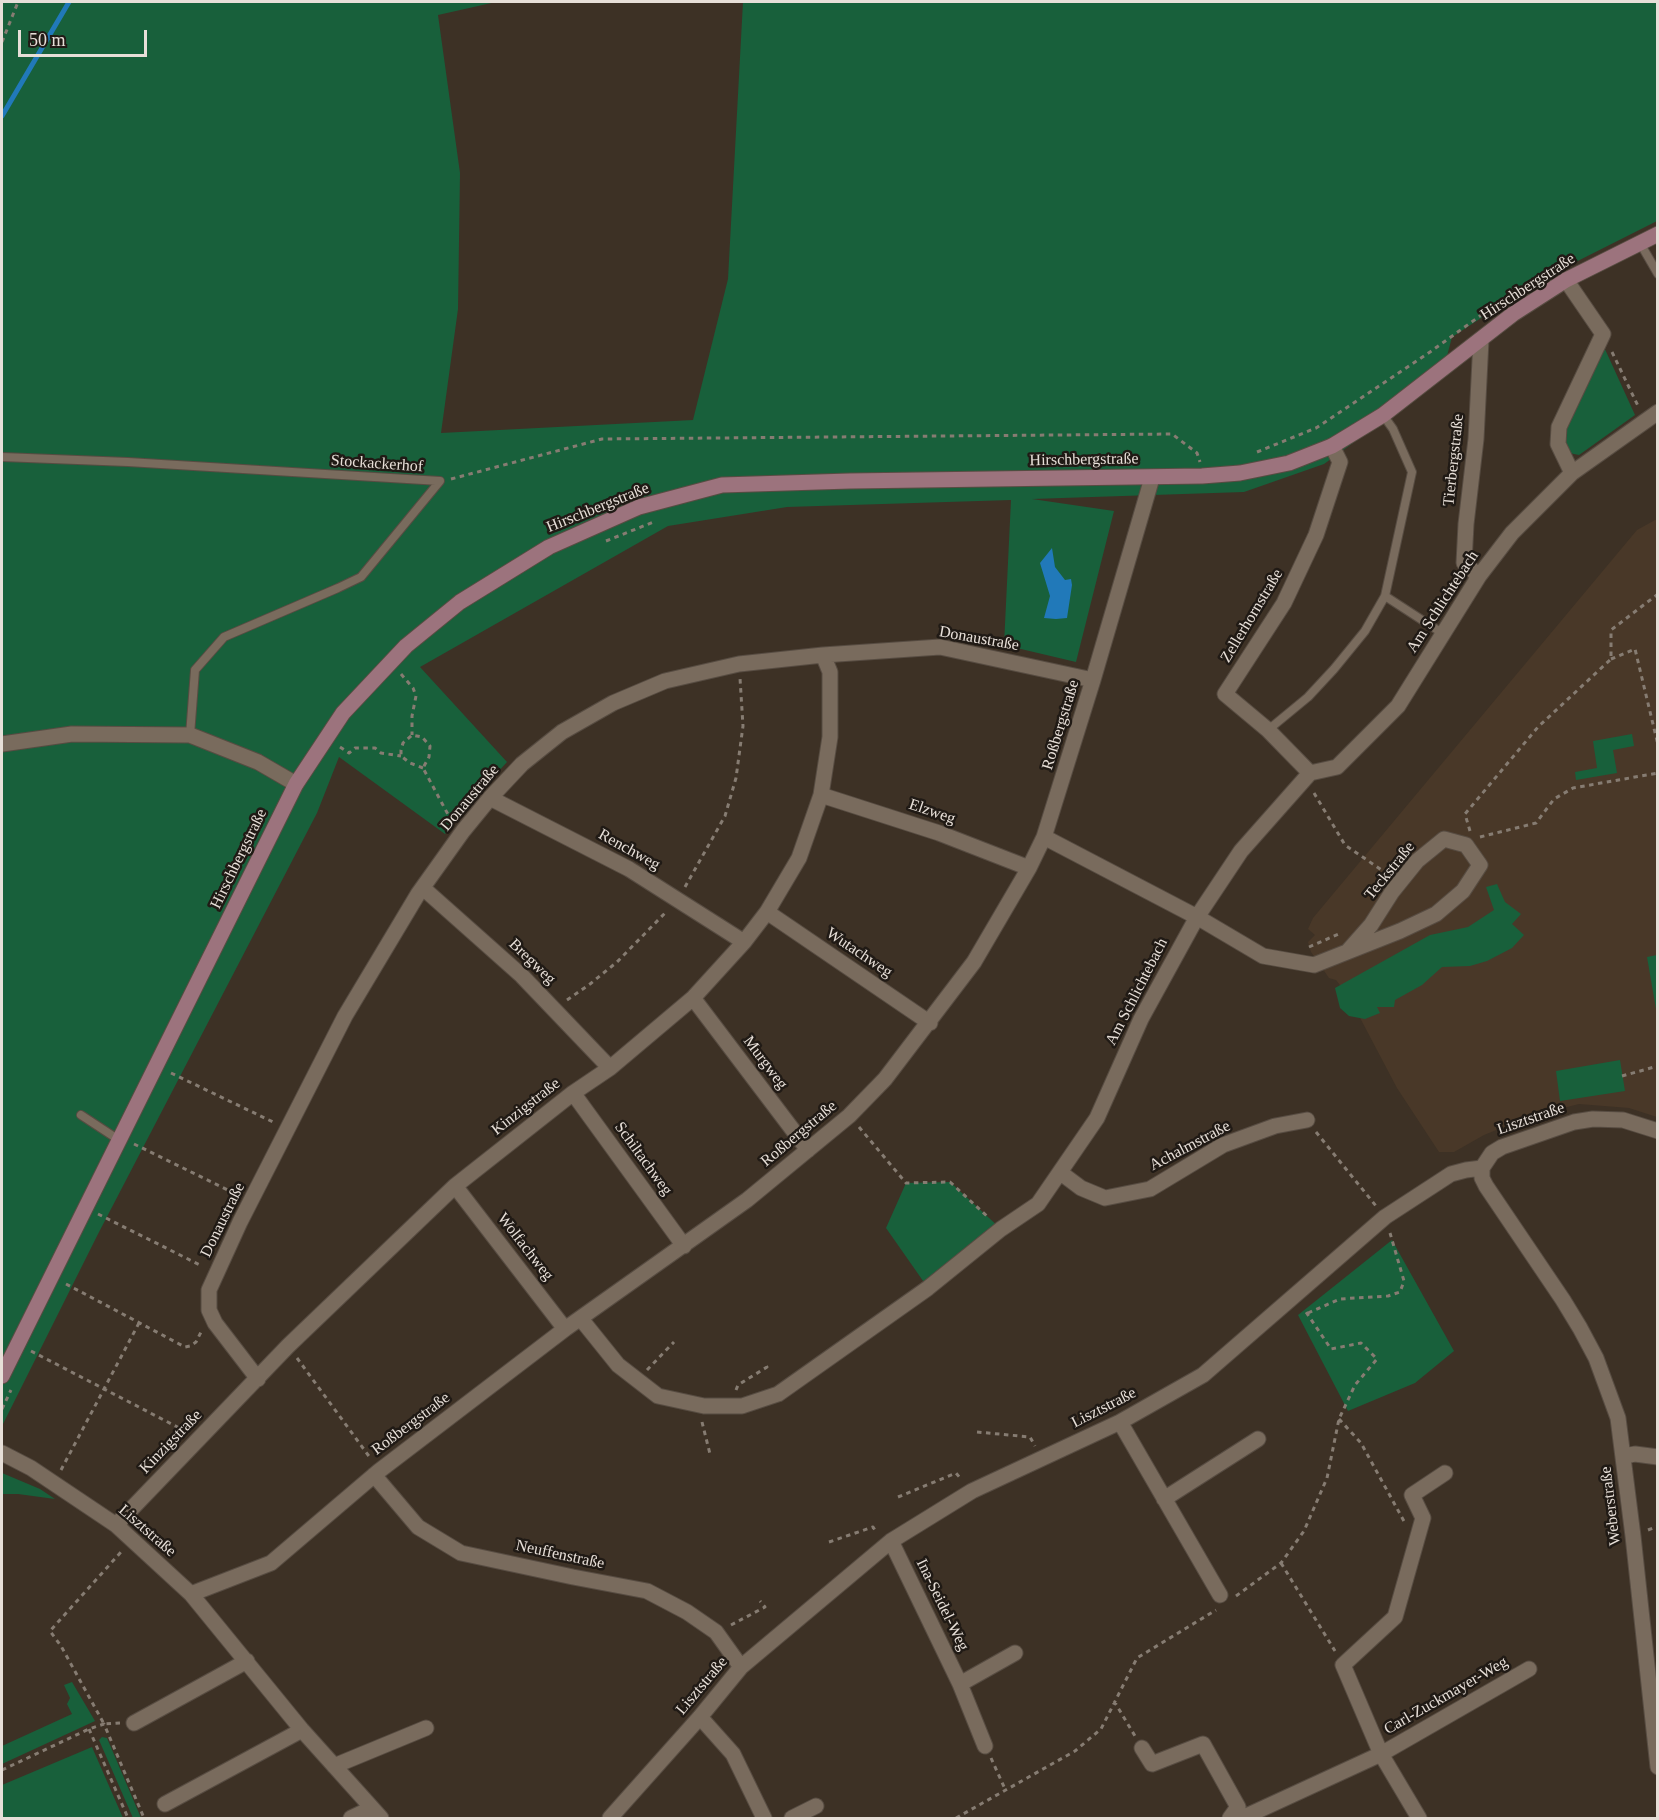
<!DOCTYPE html>
<html>
<head>
<meta charset="utf-8">
<style>
  body { margin:0 }
  #map { position:relative; width:1659px; height:1820px; overflow:hidden; background:#3d3125; font-family:Georgia,serif }
  canvas { display:block }
  .frame { position:absolute; inset:0; border:3px solid #e7dfd8; pointer-events:none }
  .scale { position:absolute; left:18px; top:30px; width:129px; height:27px; box-sizing:border-box; border:3px solid #e7dfd8; border-top:0; padding-left:8px; font-size:18px; line-height:21px; white-space:nowrap; color:#e7dfd8; -webkit-text-stroke:4px #201a15; paint-order:stroke }
</style>
</head>
<body>
<div id="map">
<canvas width="1659" height="1820"></canvas>
<div class="frame"></div>
<div class="scale">50 m</div>
</div>
<script>
const c = document.querySelector('canvas').getContext('2d');
c.lineJoin = 'round';
function fillPath(path, color) {
  c.fillStyle = color;
  c.fill(path, 'evenodd');
}
function toPath(rows) {
  const path = new Path2D();
  for (const r of rows) {
    path.moveTo(r[0], r[1]);
    for (let i = 2; i < r.length; i += 2) path.lineTo(r[i], r[i + 1]);
  }
  return path;
}
function strokePath(path, color, width, dash) {
  c.strokeStyle = color;
  c.lineWidth = width;
  c.lineCap = dash ? 'butt' : 'round';
  c.setLineDash(dash || []);
  c.stroke(path);
}
function write(font, color, halo, rows, align = 'center') {
  c.font = font + ' Georgia,serif';
  c.lineWidth = 5;
  c.setLineDash([]);
  c.textBaseline = 'middle';
  c.strokeStyle = halo;
  c.fillStyle = color;
  for (const [text, x, y, turn = 0] of rows) {
    c.save();
    c.translate(x, y);
    c.rotate((+turn || 0) * Math.PI / 180);
    c.textAlign = isNaN(turn) ? turn : align;
    if (halo) c.strokeText(text, 0, 0);
    c.fillText(text, 0, 0);
    c.restore();
  }
}
fillPath(toPath([
  [1657,519,1657,1117,1629,1108,1579,1104,1528,1117,1484,1135,1454,1152,1439,1152,1397,1088,1348,995,1336,980,1329,978,1311,952,1308,942,1315,935,1308,929,1313,918,1637,530]
]), '#493828');
fillPath(toPath([
  [2,2,496,2,438,15,460,173,458,309,441,433,693,420,728,279,743,2,1657,2,1657,221,1538,281,1452,337,1441,379,1324,464,1244,492,1032,499,1114,511,1076,662,1004,645,1011,500,787,507,668,526,420,667,507,762,479,793,445,834,339,757,317,813,98,1234,2,1426],
  [1604,347,1635,415,1579,455,1569,453,1564,440,1564,429],
  [1632,734,1634,746,1613,750,1617,773,1576,780,1575,772,1597,768,1593,741],
  [1497,884,1505,902,1521,914,1512,924,1524,935,1512,948,1487,961,1470,966,1442,967,1422,985,1395,1000,1394,1007,1377,1007,1380,1013,1365,1019,1349,1016,1340,1008,1335,988,1430,935,1468,927,1494,910,1486,887],
  [1657,955,1658,955,1657,1015,1647,957],
  [1620,1060,1625,1091,1560,1101,1556,1071],
  [950,1182,1001,1229,928,1288,886,1228,906,1183],
  [1392,1240,1454,1351,1415,1383,1348,1411,1298,1315],
  [2,1473,40,1489,55,1499,18,1494,2,1494],
  [72,1682,95,1721,2,1764,2,1746,72,1714,67,1704,70,1698,64,1685],
  [102,1737,107,1738,141,1818,133,1818,99,1740],
  [92,1747,123,1818,2,1818,2,1785]
]), '#18603b');
fillPath(toPath([
  [1052,548,1055,567,1065,580,1071,579,1072,585,1067,618,1056,619,1044,618,1050,596,1040,563]
]), '#2179b9');
strokePath(toPath([
  [2,116,69,2]
]), '#2179b9', 5);
const lane = toPath([
  [1640,243,1658,274],
  [1383,415,1393,429,1412,472,1385,596,1442,633],
  [2,457,128,462,440,481,361,577,338,588,224,637,195,670,190,735],
  [1268,730,1308,697,1334,669,1365,631,1385,596],
  [81,1115,119,1140]
]);
const street = toPath([
  [1566,280,1603,334,1559,427,1558,444,1572,473],
  [1479,576,1464,563,1466,524,1476,439,1481,340],
  [2,744,72,734,190,735,258,762,296,784],
  [1310,773,1268,730,1225,694,1284,603,1316,535,1340,462,1332,446],
  [821,795,939,833,1029,868],
  [490,798,629,869,744,942],
  [1044,837,1197,917,1263,956,1314,965,1400,931,1436,914,1463,891,1480,865,1466,845,1444,839,1417,861,1392,892,1371,925,1348,951],
  [423,888,522,976,610,1068],
  [767,912,930,1023],
  [693,998,808,1150],
  [573,1093,684,1246],
  [1658,1131,1623,1120,1593,1119,1574,1122,1502,1147,1492,1153,1482,1168,1482,1178,1486,1186,1563,1300,1580,1328,1596,1358,1618,1418,1633,1536,1658,1767],
  [1061,1173,1081,1188,1105,1198,1150,1189,1223,1145,1275,1126,1307,1120],
  [455,1186,565,1329],
  [581,1319,618,1365,658,1396,704,1406,742,1406,778,1394,928,1288,1001,1229,1038,1204,1097,1118,1141,1019,1197,917,1241,851,1310,773,1337,767,1398,706,1479,576,1512,533,1572,473,1658,412],
  [258,1379,215,1323,209,1310,209,1290,240,1222,345,1016,418,894,463,831,490,798,522,764,562,732,613,703,665,681,739,664,823,655,940,647,1093,680],
  [1120,1422,1220,1595],
  [2,1453,31,1468,116,1525,191,1594,302,1730,381,1818],
  [1624,1456,1635,1454,1658,1457],
  [1445,1473,1412,1495,1423,1518,1395,1617,1343,1665,1381,1754,1529,1669],
  [374,1475,418,1527,461,1553,573,1577,647,1591,687,1612,716,1632,741,1667],
  [1164,1499,1258,1439],
  [116,1525,288,1346,455,1186,573,1093,610,1068,693,998,744,942,767,912,799,858,821,795,830,737,830,672,823,655],
  [891,1541,960,1684,1015,1653],
  [191,1594,271,1563,379,1471,565,1329,747,1200,849,1116,885,1079,974,962,1029,868,1044,837,1093,680,1152,478],
  [960,1684,985,1746],
  [700,1717,733,1754,764,1818],
  [134,1723,247,1661],
  [1142,1748,1152,1764,1203,1744,1238,1807,1230,1818],
  [334,1766,426,1728],
  [165,1804,302,1730],
  [351,1818,370,1809],
  [610,1818,700,1717,741,1667,891,1541,972,1491,1120,1422,1203,1375,1385,1217,1451,1174,1466,1170,1482,1168],
  [792,1818,816,1806],
  [1242,1818,1381,1754,1419,1818]
]);
const secondary = toPath([
  [2,1376,296,784,343,713,406,646,460,602,549,547,639,507,722,485,850,481,1202,476,1240,473,1289,463,1332,446,1383,415,1513,314,1566,280,1658,234]
]);
strokePath(lane, '#574c42', 10);
strokePath(street, '#574c42', 17);
strokePath(secondary, '#574c42', 17);
strokePath(toPath([
  [2,42,18,2],
  [1504,299,1533,280],
  [1612,352,1639,408],
  [1257,452,1316,428,1430,352,1498,303],
  [451,479,602,439,1172,434,1197,453,1200,462],
  [606,541,656,521],
  [1611,659,1635,649,1658,745],
  [401,674,413,688,416,696,412,716,412,735],
  [340,747,349,753,355,748,375,748,381,753,401,756],
  [423,768,410,763,401,756,401,750,403,743,412,735,422,737,430,746,429,757,423,768,451,820],
  [1314,793,1345,845,1386,873],
  [1470,831,1465,814,1538,727,1611,659,1611,630,1658,594],
  [1480,837,1536,823,1554,799,1573,788,1658,773],
  [685,887,725,816,736,778,743,726,740,678],
  [1309,947,1341,933],
  [567,1000,590,984,617,962,667,911],
  [171,1073,273,1122],
  [1622,1076,1658,1066],
  [859,1127,906,1183,950,1182,989,1218],
  [1316,1132,1376,1206],
  [134,1144,238,1195],
  [98,1214,202,1266],
  [66,1284,185,1347,190,1346,196,1342,201,1332],
  [1308,1313,1340,1299,1388,1296,1400,1292,1404,1281,1390,1233],
  [31,1351,185,1431],
  [297,1358,371,1459],
  [647,1370,674,1342],
  [736,1390,738,1385,767,1367,765,1364],
  [2,1409,11,1390],
  [1339,1419,1361,1443,1405,1523],
  [702,1422,710,1454],
  [977,1432,1030,1437,1035,1446],
  [61,1470,139,1323],
  [898,1497,956,1473,961,1479],
  [1648,1530,1658,1526],
  [829,1542,873,1527,876,1532],
  [1281,1563,1335,1651],
  [1236,1596,1281,1563,1304,1531,1327,1478,1339,1419,1355,1385,1377,1359,1361,1343,1331,1349,1304,1309],
  [731,1625,765,1607,760,1601],
  [1114,1701,1135,1736],
  [120,1723,104,1724,61,1646,50,1631,121,1552],
  [89,1729,128,1818],
  [991,1758,1005,1789],
  [2,1770,89,1729,104,1724,144,1818],
  [956,1818,1075,1751,1101,1729,1137,1658,1216,1610]
]), '#867c72', 3, [4.5, 4.5]);
strokePath(lane, '#796b5d', 8);
strokePath(street, '#796b5d', 15);
strokePath(secondary, '#9c737d', 15);
write('16px', '#e7dfd8', '#201a15', [
  ["Hirschbergstraße",1528,287,-33],
  ["Hirschbergstraße",1084,460,-1],
  ["Tierbergstraße",1454,460,-84],
  ["Stockackerhof",377,464,4],
  ["Hirschbergstraße",598,508,-22],
  ["Am Schlichtebach",1443,602,-57],
  ["Zellerhornstraße",1252,616,-59],
  ["Donaustraße",979,639,10],
  ["Roßbergstraße",1061,725,-73],
  ["Donaustraße",470,798,-50],
  ["Elzweg",932,812,19],
  ["Renchweg",629,850,29],
  ["Hirschbergstraße",239,859,-64],
  ["Teckstraße",1390,871,-51],
  ["Wutachweg",859,953,34],
  ["Bregweg",532,962,44],
  ["Am Schlichtebach",1137,992,-63],
  ["Murgweg",765,1063,53],
  ["Kinzigstraße",526,1107,-38],
  ["Lisztstraße",1531,1119,-19],
  ["Roßbergstraße",799,1134,-40],
  ["Achalmstraße",1190,1146,-28],
  ["Schiltachweg",643,1159,54],
  ["Donaustraße",223,1220,-64],
  ["Wolfachweg",525,1247,52],
  ["Lisztstraße",1104,1408,-27],
  ["Roßbergstraße",411,1424,-37],
  ["Kinzigstraße",171,1442,-46],
  ["Weberstraße",1611,1506,-97],
  ["Lisztstraße",147,1531,41],
  ["Neuffenstraße",560,1555,12],
  ["Ina-Seidel-Weg",942,1605,64],
  ["Lisztstraße",702,1686,-50],
  ["Carl-Zuckmayer-Weg",1446,1696,-30]
]);
</script>
</body>
</html>
